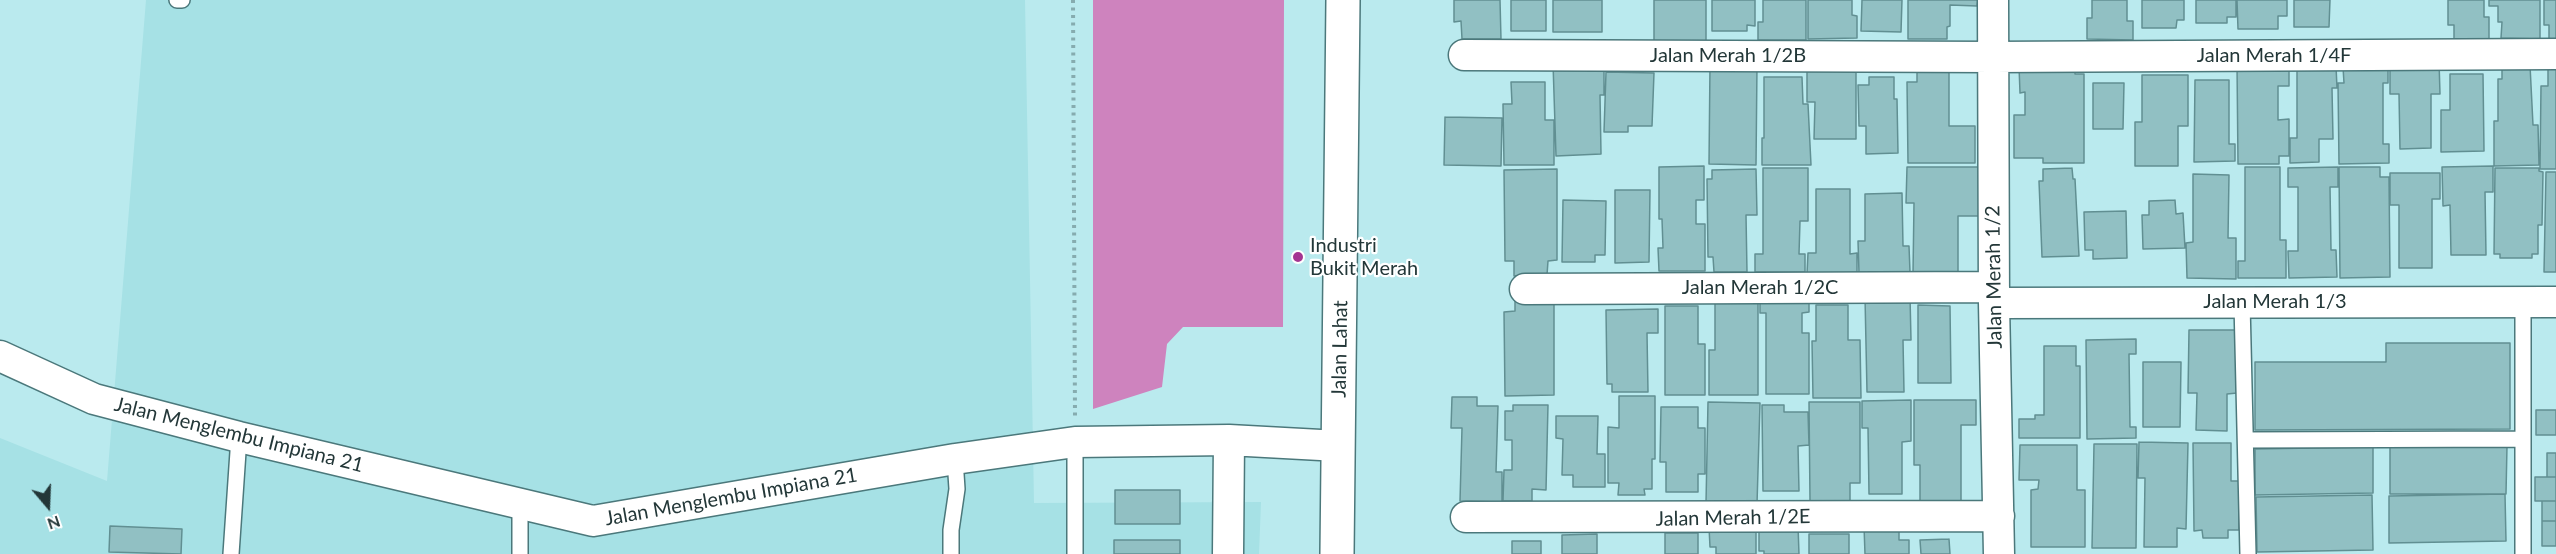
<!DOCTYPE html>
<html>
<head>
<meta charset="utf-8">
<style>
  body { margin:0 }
  #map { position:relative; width:2556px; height:554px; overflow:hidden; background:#baeaee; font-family:Lato,sans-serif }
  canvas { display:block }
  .north { position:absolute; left:18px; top:476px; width:60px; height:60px; -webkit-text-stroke:4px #fff; paint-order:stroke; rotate:161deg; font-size:16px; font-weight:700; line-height:24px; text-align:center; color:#233738 }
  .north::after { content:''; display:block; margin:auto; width:21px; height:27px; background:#233738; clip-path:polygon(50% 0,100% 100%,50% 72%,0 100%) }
</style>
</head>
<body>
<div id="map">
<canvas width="2556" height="554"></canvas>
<div class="north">N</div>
</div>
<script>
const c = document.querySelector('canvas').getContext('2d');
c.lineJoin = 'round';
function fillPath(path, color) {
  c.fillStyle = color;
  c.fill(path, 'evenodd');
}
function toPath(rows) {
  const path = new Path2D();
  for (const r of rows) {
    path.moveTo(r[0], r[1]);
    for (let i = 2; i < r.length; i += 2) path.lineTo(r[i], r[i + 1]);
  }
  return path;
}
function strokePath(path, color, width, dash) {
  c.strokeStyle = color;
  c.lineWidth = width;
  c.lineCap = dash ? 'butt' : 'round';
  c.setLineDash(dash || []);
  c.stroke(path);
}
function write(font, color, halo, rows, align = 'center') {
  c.font = font + ' Lato,sans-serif';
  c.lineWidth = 4.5;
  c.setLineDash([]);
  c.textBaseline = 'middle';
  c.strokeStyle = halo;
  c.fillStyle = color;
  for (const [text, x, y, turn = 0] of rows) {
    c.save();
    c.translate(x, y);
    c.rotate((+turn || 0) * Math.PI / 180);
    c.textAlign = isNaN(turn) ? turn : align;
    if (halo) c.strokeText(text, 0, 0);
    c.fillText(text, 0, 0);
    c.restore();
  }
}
fillPath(toPath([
  [146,0,1025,0,1034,503,1261,502,1259,554,0,554,0,438,107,481]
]), '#a6e1e5');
fillPath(toPath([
  [1093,0,1284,0,1283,327,1183,327,1167,344,1162,387,1093,409]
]), '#ce83be');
const building = toPath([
  [1454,0,1500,0,1501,39,1462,39,1461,21,1454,22,1454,0],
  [1511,0,1546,0,1546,31,1511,31,1511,0],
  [1553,0,1602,0,1602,32,1553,32,1553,0],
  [1654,0,1706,0,1706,42,1654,43,1654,0],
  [1712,0,1755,0,1755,26,1747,25,1747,31,1712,31,1712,0],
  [1763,0,1806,0,1806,40,1758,40,1758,22,1763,22,1763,0],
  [1808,0,1852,0,1852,15,1857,16,1857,38,1808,39,1808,0],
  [1862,0,1902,0,1901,32,1861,31,1862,0],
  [1908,0,1978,0,1977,6,1950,5,1950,26,1947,27,1947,39,1908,39,1908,0],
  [2092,0,2127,0,2127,21,2133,21,2133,40,2087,39,2087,18,2092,18,2092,0],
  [2142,0,2184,0,2184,20,2177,20,2176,28,2142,28,2142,0],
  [2196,0,2236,0,2236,17,2227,17,2227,23,2196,23,2196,0],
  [2237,0,2287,0,2287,16,2278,16,2278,29,2238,29,2237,0],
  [2294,0,2330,0,2329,27,2294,27,2294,0],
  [2448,0,2484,0,2484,17,2489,17,2489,41,2454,40,2454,25,2448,25,2448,0],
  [2489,0,2540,0,2540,39,2501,38,2502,22,2498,22,2498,6,2489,6,2489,0],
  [2544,0,2556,0,2556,39,2549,39,2549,25,2544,25,2544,0],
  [1807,61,1856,61,1856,139,1814,139,1815,102,1807,102,1807,61],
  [2439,61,2440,94,2431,94,2431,148,2400,149,2399,94,2390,94,2390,62,2439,61],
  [2548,61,2556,61,2556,169,2540,169,2541,86,2548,86,2548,61],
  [1604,62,1604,95,1600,95,1601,154,1556,156,1553,63,1604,62],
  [1710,64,1757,65,1756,165,1709,164,1710,64],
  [2289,64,2289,86,2278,86,2278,120,2289,119,2289,156,2279,156,2279,164,2238,164,2237,65,2289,64],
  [2075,65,2075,74,2084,74,2084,163,2043,163,2043,158,2014,158,2014,115,2025,115,2025,92,2020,93,2019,66,2075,65],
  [2530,65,2533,125,2538,125,2539,165,2494,166,2494,121,2498,121,2498,79,2502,79,2502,66,2530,65],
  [2336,66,2337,88,2332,88,2333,139,2319,139,2319,162,2290,163,2290,138,2297,138,2297,67,2336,66],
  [2343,67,2388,67,2388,83,2383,83,2383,144,2389,144,2389,163,2339,164,2338,83,2344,83,2343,67],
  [1949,71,1949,126,1975,126,1975,163,1908,163,1907,82,1917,82,1917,72,1949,71],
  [1606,72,1654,73,1652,126,1628,126,1628,132,1604,132,1606,72],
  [2450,74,2483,74,2484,151,2441,152,2441,110,2450,110,2450,74],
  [2142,75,2188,75,2188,126,2178,126,2178,166,2135,166,2135,122,2142,122,2142,75],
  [1764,77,1802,77,1803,104,1808,104,1811,165,1762,165,1762,138,1764,138,1764,77],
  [1869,77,1894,77,1894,99,1897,99,1898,153,1866,154,1866,126,1859,126,1858,85,1869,85,1869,77],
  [2195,80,2229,80,2229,144,2235,144,2235,161,2194,162,2195,80],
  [1511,82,1545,82,1545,120,1554,120,1554,165,1504,165,1503,104,1512,104,1511,82],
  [2093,83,2124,83,2123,129,2093,129,2093,83],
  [1445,117,1502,118,1501,166,1444,165,1445,117],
  [1704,166,1704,200,1696,200,1696,224,1705,224,1705,271,1659,271,1658,248,1663,248,1662,219,1659,219,1659,167,1704,166],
  [2493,166,2493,192,2485,192,2486,255,2451,255,2450,205,2443,206,2442,167,2493,166],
  [1907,167,1979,167,1979,216,1958,216,1958,274,1913,274,1914,203,1906,203,1907,167],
  [2245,167,2280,167,2280,240,2286,240,2286,278,2238,278,2238,261,2245,261,2245,167],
  [2338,167,2338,187,2330,187,2331,250,2336,250,2337,277,2289,278,2288,251,2298,251,2298,187,2288,187,2288,168,2338,167],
  [2339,167,2380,167,2380,177,2389,177,2390,277,2340,278,2339,167],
  [1763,168,1808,168,1808,221,1800,221,1799,254,1805,254,1805,272,1755,272,1755,254,1763,254,1763,168],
  [2072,168,2073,179,2075,179,2079,256,2042,257,2039,181,2043,181,2043,169,2072,168],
  [2495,168,2539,168,2539,171,2543,172,2542,225,2538,225,2538,254,2532,254,2532,258,2500,258,2500,254,2494,254,2495,168],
  [1557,169,1557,260,1548,261,1547,275,1514,276,1514,261,1505,261,1504,170,1557,169],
  [1756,169,1757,215,1746,215,1747,272,1714,272,1713,257,1708,257,1707,179,1712,179,1712,170,1756,169],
  [2546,172,2556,172,2556,272,2544,272,2546,172],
  [2390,173,2440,173,2440,199,2432,199,2432,268,2399,268,2399,205,2390,205,2390,173],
  [2193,174,2229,175,2228,238,2236,238,2236,279,2187,278,2186,243,2193,242,2193,174],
  [1816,189,1850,189,1850,254,1857,253,1857,274,1807,274,1808,253,1816,253,1816,189],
  [1615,190,1650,190,1649,262,1615,263,1615,190],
  [1902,193,1903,246,1909,246,1910,272,1859,273,1858,241,1865,241,1865,194,1902,193],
  [1563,200,1606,201,1605,255,1595,255,1595,262,1562,262,1563,200],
  [2175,200,2176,214,2183,213,2185,248,2143,249,2142,215,2149,215,2149,201,2175,200],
  [2126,211,2127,258,2093,259,2093,250,2085,250,2084,212,2126,211],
  [1554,295,1554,395,1505,396,1504,312,1515,311,1515,296,1554,295],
  [1758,296,1758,395,1709,395,1709,350,1715,350,1715,297,1758,296],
  [1760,296,1809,296,1809,312,1802,313,1802,333,1809,333,1809,394,1766,394,1766,313,1760,313,1760,296],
  [1910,296,1911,340,1903,340,1904,392,1867,392,1865,297,1910,296],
  [1816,305,1848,305,1848,340,1860,340,1861,398,1813,398,1812,341,1816,341,1816,305],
  [1918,305,1950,306,1951,383,1918,383,1918,305],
  [1665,306,1698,306,1698,344,1705,344,1705,395,1665,395,1665,306],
  [1658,309,1658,333,1647,333,1648,392,1612,392,1612,384,1607,384,1606,310,1658,309],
  [2189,330,2238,330,2237,393,2227,394,2227,431,2196,430,2197,393,2188,393,2189,330],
  [2136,339,2136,354,2129,354,2130,427,2136,427,2136,438,2087,439,2086,340,2136,339],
  [2386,343,2510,343,2510,429,2255,430,2255,362,2386,362,2386,343],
  [2044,346,2076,346,2076,366,2080,366,2080,438,2019,438,2019,419,2035,419,2035,415,2044,415,2044,346],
  [2143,362,2181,362,2180,427,2143,427,2143,362],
  [1619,396,1655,396,1655,459,1652,459,1652,489,1644,489,1645,495,1618,495,1619,483,1608,483,1608,427,1619,428,1619,396],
  [1452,397,1477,397,1477,406,1498,406,1496,472,1502,472,1502,502,1460,501,1462,428,1451,428,1452,397],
  [1911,400,1911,441,1902,442,1902,494,1869,494,1868,428,1862,428,1862,401,1911,400],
  [1914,400,1976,400,1976,425,1961,425,1961,502,1920,502,1920,465,1914,465,1914,400],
  [1708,402,1760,403,1757,504,1706,503,1708,402],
  [1809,402,1860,402,1860,483,1850,483,1850,501,1810,501,1809,402],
  [1513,405,1548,405,1546,490,1532,489,1532,501,1503,501,1504,470,1512,470,1512,440,1505,440,1505,411,1513,411,1513,405],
  [1762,405,1784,405,1784,412,1808,412,1809,445,1798,446,1799,491,1763,491,1762,405],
  [1661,407,1698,407,1698,428,1705,428,1705,474,1698,474,1698,492,1666,492,1666,462,1660,462,1661,407],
  [2536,410,2556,410,2556,435,2536,435,2536,410],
  [1556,416,1598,416,1597,454,1605,454,1605,487,1573,487,1573,475,1562,475,1563,439,1556,438,1556,416],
  [2139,442,2188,443,2186,529,2177,528,2177,547,2144,547,2145,478,2138,478,2139,442],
  [2193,443,2231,443,2231,481,2239,481,2239,530,2228,530,2228,538,2203,538,2202,530,2194,531,2193,443],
  [2094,444,2137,444,2136,548,2092,548,2094,444],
  [2020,445,2077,445,2077,490,2085,490,2085,547,2031,547,2031,490,2038,489,2039,480,2019,480,2020,445],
  [2507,446,2506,494,2390,494,2390,447,2507,446],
  [2373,447,2373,493,2255,495,2255,449,2373,447],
  [2547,453,2556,453,2556,477,2547,477,2547,453],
  [2535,477,2556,477,2556,501,2535,501,2535,477],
  [1115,490,1180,490,1180,524,1115,524,1115,490],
  [2505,494,2506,541,2389,543,2389,496,2505,494],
  [2372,495,2373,550,2257,552,2256,497,2372,495],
  [2542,501,2556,501,2556,521,2542,521,2542,501],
  [2542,521,2556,521,2556,546,2542,546,2542,521],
  [1899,525,1899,540,1909,540,1909,554,1865,554,1864,526,1899,525],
  [110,526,182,529,181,554,109,552,110,526],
  [1756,526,1756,554,1716,554,1716,547,1710,547,1709,527,1756,526],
  [1759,526,1798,526,1799,554,1764,554,1764,551,1759,551,1759,526],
  [1665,533,1698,533,1698,554,1665,554,1665,533],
  [1597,534,1597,554,1562,554,1562,535,1597,534],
  [1809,534,1849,534,1849,554,1809,554,1809,534],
  [1949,539,1950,554,1921,554,1920,540,1949,539],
  [1114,540,1180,540,1180,554,1114,554,1114,540],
  [1512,541,1541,541,1541,554,1512,554,1512,541]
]);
fillPath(building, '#91c0c3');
strokePath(building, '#618f92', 1.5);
const lane = toPath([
  [177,0,182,0],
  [2242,303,2248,554],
  [2246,440,2523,439],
  [231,554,239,437],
  [520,554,520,503],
  [951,554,951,530,957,489,955,459],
  [1075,554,1075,442],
  [2523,554,2523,302]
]);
const street = toPath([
  [1993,0,1994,303,1999,554],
  [1464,55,1993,57,2556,54],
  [1525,289,1994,287],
  [1994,303,2556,302],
  [0,356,94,399,239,437,593,521,955,459,1075,442,1229,440,1339,446],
  [1466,517,1999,516],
  [1228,554,1229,440]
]);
const primary = toPath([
  [1337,554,1343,0]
]);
strokePath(lane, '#4b787b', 18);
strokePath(street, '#4b787b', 33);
strokePath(primary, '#4b787b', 36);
strokePath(toPath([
  [1073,0,1075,417]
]), '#86acaf', 4, [3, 4.5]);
strokePath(lane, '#fff', 15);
strokePath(street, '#fff', 30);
strokePath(primary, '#fff', 33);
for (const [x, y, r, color] of [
  [1298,257,6,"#a43592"]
]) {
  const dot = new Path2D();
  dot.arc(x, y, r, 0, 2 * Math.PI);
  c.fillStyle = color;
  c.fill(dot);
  strokePath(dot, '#fff', 2);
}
write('20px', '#233738', '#fff', [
  ["Jalan Merah 1/2B",1728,56],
  ["Jalan Merah 1/4F",2274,56],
  ["Jalan Merah 1/2",1994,277,-91],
  ["Jalan Merah 1/2C",1760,288],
  ["Jalan Merah 1/3",2275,302],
  ["Jalan Lahat",1340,349,-89],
  ["Jalan Menglembu Impiana 21",239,435,14],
  ["Jalan Menglembu Impiana 21",731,497,-10],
  ["Jalan Merah 1/2E",1733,518,-1]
]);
write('20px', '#233738', '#fff', [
  ["Industri",1310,246],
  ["Bukit Merah",1310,269]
], 'left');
</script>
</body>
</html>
